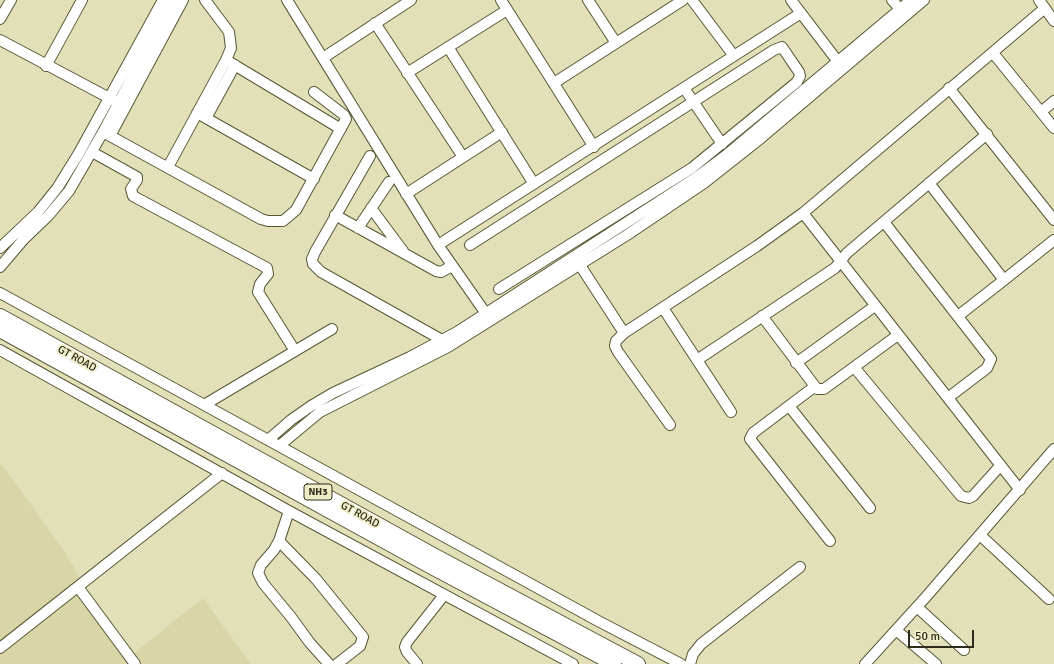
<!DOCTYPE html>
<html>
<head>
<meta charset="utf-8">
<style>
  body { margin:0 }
  #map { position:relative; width:1054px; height:664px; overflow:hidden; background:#e2e0b9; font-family:Signika,sans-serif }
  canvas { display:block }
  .scale { position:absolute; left:908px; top:630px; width:66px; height:18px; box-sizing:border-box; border:2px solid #2d2c1d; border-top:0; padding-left:5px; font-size:12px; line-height:14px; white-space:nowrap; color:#2d2c1d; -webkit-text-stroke:3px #efedc5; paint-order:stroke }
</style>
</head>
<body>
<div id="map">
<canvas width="1054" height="664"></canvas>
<div class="scale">50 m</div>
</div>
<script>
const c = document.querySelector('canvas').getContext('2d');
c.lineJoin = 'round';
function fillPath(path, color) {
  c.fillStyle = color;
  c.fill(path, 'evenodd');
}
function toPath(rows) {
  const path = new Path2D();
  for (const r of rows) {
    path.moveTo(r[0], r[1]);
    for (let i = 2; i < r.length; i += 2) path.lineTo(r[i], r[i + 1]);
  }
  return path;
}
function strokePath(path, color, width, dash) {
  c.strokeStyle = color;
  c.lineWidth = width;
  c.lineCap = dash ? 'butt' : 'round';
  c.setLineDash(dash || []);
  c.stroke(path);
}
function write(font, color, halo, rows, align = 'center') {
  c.font = font + ' Signika,sans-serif';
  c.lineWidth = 3.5;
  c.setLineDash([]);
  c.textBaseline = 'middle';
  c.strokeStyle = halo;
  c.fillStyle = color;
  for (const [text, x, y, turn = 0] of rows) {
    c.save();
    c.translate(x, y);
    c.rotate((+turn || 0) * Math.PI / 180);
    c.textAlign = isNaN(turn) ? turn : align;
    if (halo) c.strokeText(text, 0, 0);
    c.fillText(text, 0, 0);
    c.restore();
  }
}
fillPath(toPath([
  [0,462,65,552,96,606,133,654,203,598,251,664,0,664]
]), '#d8d6a7');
const minor = toPath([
  [205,0,229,32,231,48,226,60],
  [287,0,438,245,489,318],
  [501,0,594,147],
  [588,0,616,43],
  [692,0,734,56],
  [791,0,842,67],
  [892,0,900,9],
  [1039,0,1054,21],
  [0,19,11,0],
  [375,23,463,157],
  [0,40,115,101],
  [448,47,534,184],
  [993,53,1054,128],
  [323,58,411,0],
  [46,66,82,0],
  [407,73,507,10],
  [554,83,683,0],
  [684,88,722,144],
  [949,88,1054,220],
  [1041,112,1054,101],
  [197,113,314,179],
  [206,118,235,65],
  [103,132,261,219,268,221,283,221,296,210,346,119,344,115,314,92],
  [110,136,183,0],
  [92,152,137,177,137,180,131,189,133,196,267,268,268,274,260,284,258,292,295,351],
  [370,156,315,252,312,259,313,264,321,272,442,340],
  [168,167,226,60,341,129],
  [929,183,1004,280,1054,240],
  [406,194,502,132],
  [371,208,403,251],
  [803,213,1020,490],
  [335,215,436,271,441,272,452,266],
  [884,222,991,359,987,368,949,397],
  [358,228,389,182],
  [438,245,801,13],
  [470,245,774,50,782,47,784,50,799,72,800,76,797,82,692,168,499,289],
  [0,248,38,212,58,187,79,153,163,0],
  [576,259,624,333],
  [0,267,23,240,48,216,69,191,103,132,173,0],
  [0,293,600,622,681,664],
  [663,308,731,412],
  [762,316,817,389,824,389,898,335],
  [958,316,1004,280],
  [0,350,289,511,573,664],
  [697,360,835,268,847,253,987,134],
  [796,363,875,306],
  [854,367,961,496,969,498,973,496,1000,466],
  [814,387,753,433,750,439,830,541],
  [204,405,332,329],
  [789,406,870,508],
  [670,425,618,352,615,346,616,341,624,333,757,246,803,213,1045,8],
  [268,440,291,420,311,406,333,393,410,357,457,332,697,177,725,156,911,0],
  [279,446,320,412,448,347,627,235,704,183,761,138,924,0],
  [289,511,279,541,274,550,261,565,258,573,263,583,291,617,310,643,329,664],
  [980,535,1049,599],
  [279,541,316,579,363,637,360,646,337,664],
  [78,587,135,664],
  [917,607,964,650],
  [896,630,936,664],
  [0,648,222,473],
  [417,664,407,652,405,647,407,642,444,595],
  [690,664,693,654,701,644,800,567],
  [865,664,925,598,1054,449]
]);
const highway = toPath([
  [0,316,435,556,638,664],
  [0,330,430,566,614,664]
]);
strokePath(minor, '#595734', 12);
strokePath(highway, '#595734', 16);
strokePath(minor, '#fff', 10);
strokePath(highway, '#fff', 14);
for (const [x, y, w] of [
  [318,492,28]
]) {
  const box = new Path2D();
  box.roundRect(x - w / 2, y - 8, w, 16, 3);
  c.fillStyle = '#efedc5';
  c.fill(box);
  strokePath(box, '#2d2c1d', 1);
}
write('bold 10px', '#2d2c1d', null, [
  ["NH3",318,492]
]);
write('11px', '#2d2c1d', '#efedc5', [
  ["GT ROAD",77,359,29],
  ["GT ROAD",360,515,29]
]);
</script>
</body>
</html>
